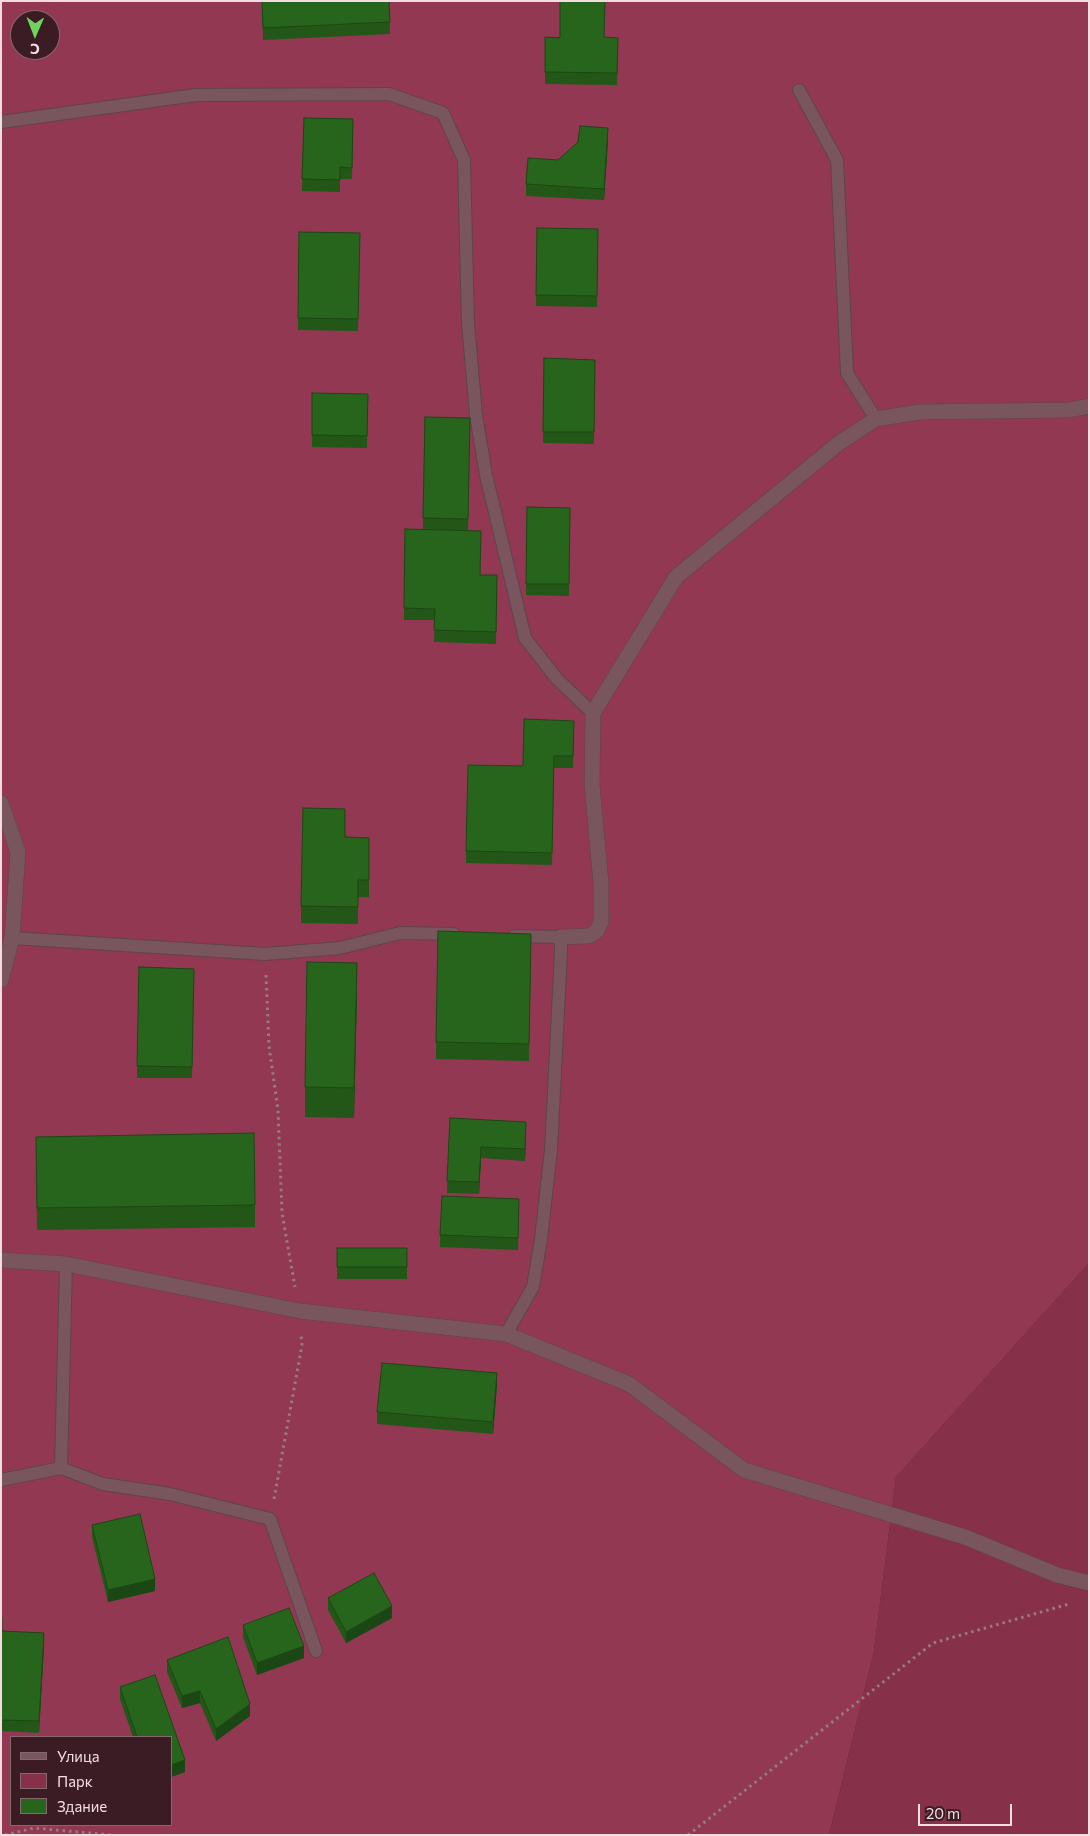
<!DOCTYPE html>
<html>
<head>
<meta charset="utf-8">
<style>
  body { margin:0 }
  #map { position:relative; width:1090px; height:1836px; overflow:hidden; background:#46262e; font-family:Commissioner,sans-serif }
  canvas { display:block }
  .frame { position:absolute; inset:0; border:2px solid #f3dde1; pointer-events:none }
  .legend { position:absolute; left:10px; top:1736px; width:162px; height:90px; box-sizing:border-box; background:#3b1c24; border:1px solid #856970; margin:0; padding:6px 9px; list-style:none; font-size:15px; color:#f3dde1 }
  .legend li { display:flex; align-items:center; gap:10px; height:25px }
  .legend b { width:25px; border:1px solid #856970 }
  .north { position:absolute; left:10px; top:10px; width:50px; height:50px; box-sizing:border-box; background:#3b1c24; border:1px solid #856970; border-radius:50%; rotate:181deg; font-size:14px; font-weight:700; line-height:20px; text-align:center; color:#f3dde1 }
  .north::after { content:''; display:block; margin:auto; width:18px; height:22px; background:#70d35f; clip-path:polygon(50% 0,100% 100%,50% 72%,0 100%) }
  .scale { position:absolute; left:918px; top:1804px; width:94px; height:22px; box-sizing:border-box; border:2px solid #f3dde1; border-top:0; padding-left:6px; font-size:15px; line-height:18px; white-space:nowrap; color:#f3dde1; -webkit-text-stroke:4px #3b1c24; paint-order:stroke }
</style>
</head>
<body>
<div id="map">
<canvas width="1090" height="1836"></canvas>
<div class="frame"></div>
<ul class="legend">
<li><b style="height:6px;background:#79555d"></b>Улица</li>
<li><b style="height:14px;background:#87304a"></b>Парк</li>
<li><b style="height:14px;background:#27651c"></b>Здание</li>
</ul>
<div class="north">С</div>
<div class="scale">20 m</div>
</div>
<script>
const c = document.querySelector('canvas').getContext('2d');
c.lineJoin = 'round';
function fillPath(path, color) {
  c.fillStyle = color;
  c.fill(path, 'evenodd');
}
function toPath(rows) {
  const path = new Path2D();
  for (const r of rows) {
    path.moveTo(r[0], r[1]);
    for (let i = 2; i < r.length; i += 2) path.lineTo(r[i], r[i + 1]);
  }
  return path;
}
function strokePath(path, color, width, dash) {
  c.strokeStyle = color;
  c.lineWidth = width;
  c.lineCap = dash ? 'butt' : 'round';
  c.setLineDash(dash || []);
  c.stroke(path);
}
fillPath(toPath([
  [1089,1263,1089,1835,829,1835,874,1651,896,1477]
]), '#87304a');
fillPath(toPath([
  [1,1,1089,1,1089,1263,896,1477,874,1651,829,1835,1,1835],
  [20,20,50,20,50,50,20,50],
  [11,1737,171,1737,171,1825,11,1825]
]), '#923853');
const lane = toPath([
  [799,90,837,160,847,373,876,419],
  [1,122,196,95,389,94,443,113,464,160,468,323,476,415,486,475,525,638,557,679,593,713],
  [12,938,265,954,340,948,400,933,454,934],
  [506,1334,533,1287,541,1239,551,1150,561,952,561,937,514,936],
  [61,1468,66,1264],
  [1,1480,61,1468,103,1484,170,1494,270,1519,316,1651]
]);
const street = toPath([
  [1,803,18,852,12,938,1,980],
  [561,937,589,936,597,931,601,922,601,884,592,784,593,713,676,577,839,443,876,419,919,412,1069,410,1089,406],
  [1,1260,66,1264,300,1311,506,1334,629,1384,744,1470,965,1537,1057,1575,1089,1583]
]);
strokePath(lane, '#5f444b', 14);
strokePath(street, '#5f444b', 16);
strokePath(toPath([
  [266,975,269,1046,278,1110,282,1213,295,1287],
  [274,1499,302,1345,301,1335],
  [5,1835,34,1828,112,1835],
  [688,1835,933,1643,1069,1604]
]), '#967b81', 3, [2.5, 4]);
strokePath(lane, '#79555d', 12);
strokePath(street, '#79555d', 15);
fillPath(toPath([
  [262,1,389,1,390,34,263,40],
  [545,37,618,38,617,85,545,84],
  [304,118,353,119,352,179,340,179,340,192,302,191],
  [608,140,604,200,526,196,526,184,558,160],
  [537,228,598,229,597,307,536,306],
  [299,232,360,233,358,331,298,330],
  [544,358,595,360,594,444,543,443],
  [312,393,368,394,367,448,312,447],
  [425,417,470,418,468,530,480,575,497,575,496,644,434,642,435,620,404,620,405,529,423,529],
  [527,507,570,508,569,596,526,595],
  [574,721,573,768,554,768,552,865,466,863,466,851,523,766],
  [345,837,369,838,369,897,358,897,358,924,301,923,301,906],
  [531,951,529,1061,436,1059,436,1042],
  [139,967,194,969,192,1078,137,1078],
  [357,993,354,1118,305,1117,305,1087],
  [450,1118,526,1134,525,1161,481,1158,479,1194,447,1193],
  [36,1137,255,1205,255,1227,37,1230],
  [519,1211,518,1250,440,1247,440,1235],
  [337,1248,407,1248,407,1279,337,1279],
  [497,1385,493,1434,377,1424,377,1412],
  [92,1525,155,1591,108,1602,92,1537],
  [328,1598,392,1618,346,1643,328,1610],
  [1,1617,2,1631,44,1645,39,1733,1,1731],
  [243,1625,304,1658,257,1675,243,1637],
  [167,1660,250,1716,216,1741,200,1703,182,1708,167,1672],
  [155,1675,185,1760,185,1772,171,1777,171,1737,133,1737,120,1699,120,1687]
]), '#225718');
fillPath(toPath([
  [608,128,608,140,604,200,604,189],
  [357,963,357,993,354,1118,354,1088],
  [526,1122,526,1134,525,1161,525,1149],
  [481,1147,481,1158,479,1194,479,1182],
  [497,1373,497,1385,493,1434,493,1422],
  [155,1579,155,1591,108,1602,108,1590],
  [392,1606,392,1618,346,1643,346,1632],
  [44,1633,44,1645,39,1733,39,1721],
  [304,1646,304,1658,257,1675,257,1663],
  [200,1691,200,1703,182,1708,182,1696],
  [250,1704,250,1716,216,1741,216,1729],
  [185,1760,185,1772,171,1777,171,1765]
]), '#1b4714');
const building = toPath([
  [262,1,389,1,390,22,263,28,262,1],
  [560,1,605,1,604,37,618,38,617,73,545,72,545,37,560,38,560,1],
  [304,118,353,119,352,168,340,167,340,180,302,179,304,118],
  [580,126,608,128,604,189,526,184,528,158,558,160,578,142,580,126],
  [537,228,598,229,597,296,536,295,537,228],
  [299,232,360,233,358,319,298,318,299,232],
  [544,358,595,360,594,432,543,432,544,358],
  [312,393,368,394,367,436,312,435,312,393],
  [425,417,470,418,468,519,423,518,425,417],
  [527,507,570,508,569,584,526,584,527,507],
  [405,529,481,531,480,575,497,575,496,632,434,630,435,609,404,608,405,529],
  [524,719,574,721,573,756,554,756,552,853,466,851,468,765,523,766,524,719],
  [303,808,345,809,345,837,369,838,369,880,358,880,358,907,301,906,303,808],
  [438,931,531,934,529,1044,436,1042,438,931],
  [307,962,357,963,354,1088,305,1087,307,962],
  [139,967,194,969,192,1067,137,1066,139,967],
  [450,1118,526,1122,525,1149,481,1147,479,1182,447,1181,450,1118],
  [254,1133,255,1205,37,1208,36,1137,254,1133],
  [442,1196,519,1199,518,1238,440,1235,442,1196],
  [337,1248,407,1248,407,1267,337,1267,337,1248],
  [382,1363,497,1373,493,1422,377,1412,382,1363],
  [140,1514,155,1579,108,1590,92,1525,140,1514],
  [374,1573,392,1606,346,1632,328,1598,374,1573],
  [289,1608,304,1646,257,1663,243,1625,289,1608],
  [1,1617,2,1617,2,1631,44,1633,39,1721,1,1720,1,1617],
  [228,1637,250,1704,216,1729,200,1691,182,1696,167,1660,228,1637],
  [155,1675,185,1760,171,1765,171,1737,137,1737,120,1687,155,1675]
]);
fillPath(building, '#27651c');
strokePath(building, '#1b4714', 1);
</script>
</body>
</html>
